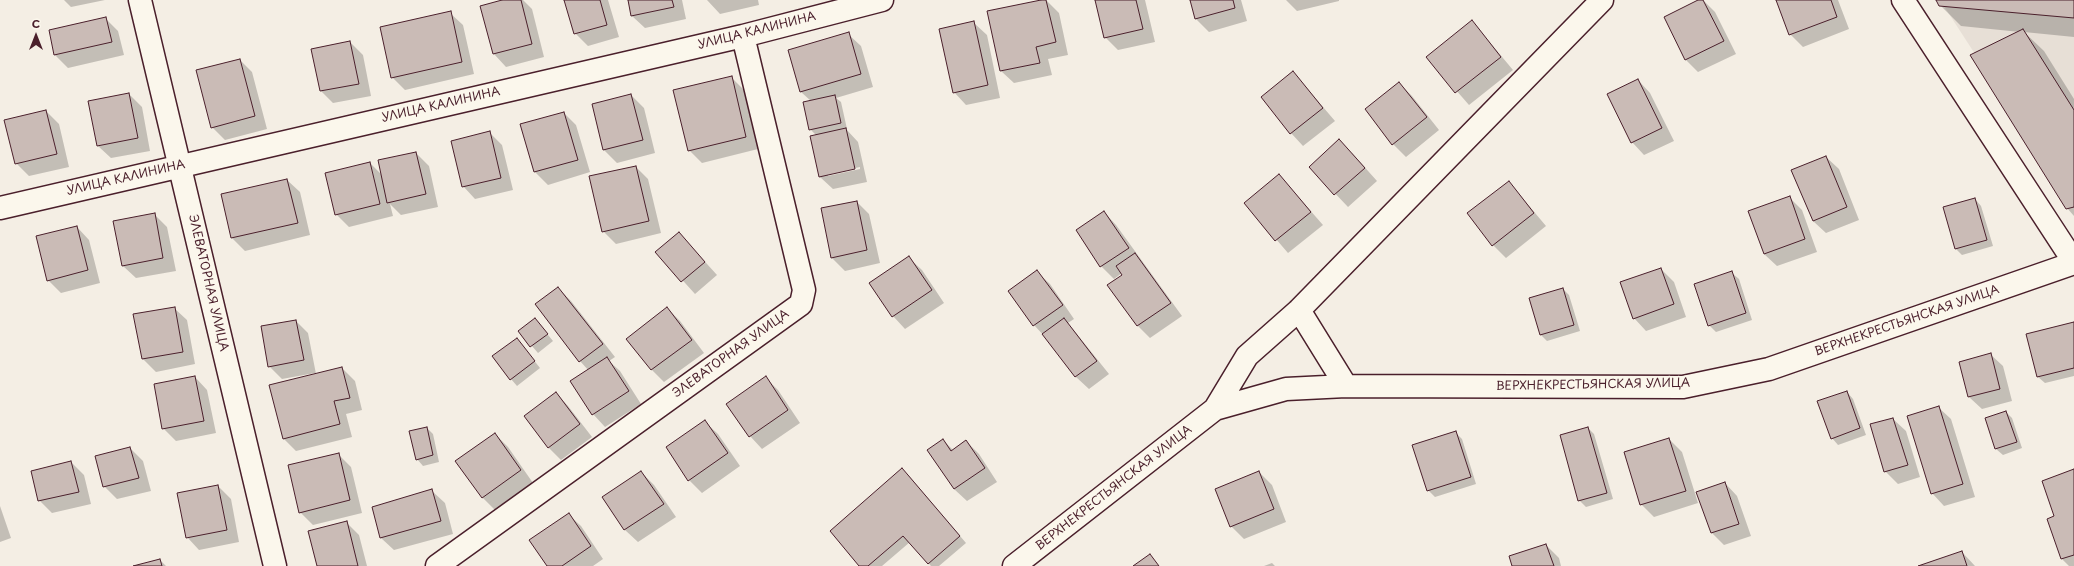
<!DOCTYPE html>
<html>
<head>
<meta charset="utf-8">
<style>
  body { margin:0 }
  #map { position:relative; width:2074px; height:566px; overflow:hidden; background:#f4eee4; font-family:"Playpen Sans",sans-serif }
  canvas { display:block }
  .north { position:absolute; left:16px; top:16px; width:40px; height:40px; -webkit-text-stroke:3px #fbf7ec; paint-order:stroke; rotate:0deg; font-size:11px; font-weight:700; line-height:16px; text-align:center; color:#4a1f2b }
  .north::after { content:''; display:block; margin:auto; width:14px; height:18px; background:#4a1f2b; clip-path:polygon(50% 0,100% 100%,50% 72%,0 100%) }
</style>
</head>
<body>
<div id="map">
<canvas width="2074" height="566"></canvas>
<div class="north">С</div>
</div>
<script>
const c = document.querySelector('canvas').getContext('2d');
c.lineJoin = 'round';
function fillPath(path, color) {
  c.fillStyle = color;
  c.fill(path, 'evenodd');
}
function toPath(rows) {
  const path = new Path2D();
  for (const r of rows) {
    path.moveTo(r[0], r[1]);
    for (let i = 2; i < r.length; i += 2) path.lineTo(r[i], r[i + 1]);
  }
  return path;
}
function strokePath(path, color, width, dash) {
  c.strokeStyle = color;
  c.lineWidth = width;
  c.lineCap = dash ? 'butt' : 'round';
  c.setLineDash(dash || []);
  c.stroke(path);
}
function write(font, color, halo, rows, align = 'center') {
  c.font = font + ' "Playpen Sans",sans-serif';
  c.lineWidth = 3.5;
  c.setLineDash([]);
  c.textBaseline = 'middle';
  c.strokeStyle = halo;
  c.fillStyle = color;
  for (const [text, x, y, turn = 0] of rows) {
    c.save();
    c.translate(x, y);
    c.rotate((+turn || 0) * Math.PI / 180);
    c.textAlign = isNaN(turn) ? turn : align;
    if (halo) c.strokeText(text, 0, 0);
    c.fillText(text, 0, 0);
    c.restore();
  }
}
fillPath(toPath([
  [1940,0,2074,0,2074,201,2071,202]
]), '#e7dfd6');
fillPath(toPath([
  [64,0,105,0,71,7],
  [505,0,523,0,532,9,544,57,506,67,494,54,481,6],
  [565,0,608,0,619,37,588,46,575,33],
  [629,0,682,0,686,19,645,28,632,16],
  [707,0,758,0,759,5,720,14],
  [1046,0,1059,13,1068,55,1048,59,1052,75,1014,83,1001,71],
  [1096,0,1145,0,1155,42,1118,50,1105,37],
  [1191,0,1241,0,1247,21,1209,32,1196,19],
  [1286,0,1339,0,1339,1,1297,11],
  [1700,0,1703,0,1715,12,1736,54,1698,72,1686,60,1665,17],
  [1779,0,1838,0,1849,29,1803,47,1790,34],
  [1937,0,2074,0,2074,37,2024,32,2044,51,2074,99,2074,216,2067,208,2020,32,1961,26,1940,5],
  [450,13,463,25,474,74,405,90,392,77],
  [105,18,118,31,124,55,68,68,55,55,50,31],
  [1472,21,1513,70,1469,105,1427,57],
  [974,23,987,35,1000,98,966,105,954,92],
  [848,34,861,46,873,87,836,98,841,102,847,129,846,129,858,142,867,182,833,189,820,177,816,135,810,129,811,101,801,92],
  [860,167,860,169,828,176,828,174],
  [350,42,363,55,371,96,333,103,321,91],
  [240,60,252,72,267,129,225,140,212,127],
  [1293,72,1335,121,1303,146,1291,133],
  [731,77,744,90,758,149,702,163,689,150],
  [1638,80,1650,93,1674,141,1644,155,1632,142],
  [1399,83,1412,96,1439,130,1406,157,1393,144],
  [129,94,142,107,150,151,111,158,98,146],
  [631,95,644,108,655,153,617,163,604,150,593,104],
  [46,111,59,124,69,167,29,176,16,163],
  [564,113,576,125,590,172,548,185,535,172,522,125],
  [490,133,502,145,513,190,475,199,463,186],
  [416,153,429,166,438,207,401,215,390,204,393,216,349,227,336,214,370,163,382,175],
  [1352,153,1377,181,1348,207,1310,167],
  [1826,157,1839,169,1859,220,1826,233,1813,221],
  [636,167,648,179,661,233,616,244,603,231],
  [1279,175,1323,225,1288,253,1245,203],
  [287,180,300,192,310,235,245,251,232,238,222,195],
  [1509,182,1546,226,1506,258,1493,245,1468,213],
  [1790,198,1802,210,1817,252,1777,266,1764,254],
  [1975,199,1981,206,1993,246,1962,255,1956,249,1944,208],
  [857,202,869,214,880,263,845,271,832,258,822,209],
  [1104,212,1116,225,1182,316,1150,338,1138,326,1109,285,1123,275,1122,273,1114,279,1101,266],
  [154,214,167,227,176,271,136,278,123,266],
  [77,227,89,240,100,283,61,293,48,280],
  [679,233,717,275,695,294,657,252],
  [909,258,922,270,944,303,905,329,893,316],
  [1661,269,1674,282,1686,317,1646,331,1634,318],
  [1037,272,1050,284,1074,319,1068,323,1109,374,1089,389,1076,377,1046,338,1034,325],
  [1732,273,1739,279,1752,320,1716,332,1709,325],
  [558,288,571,301,615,357,609,361,620,371,641,404,605,427,593,414,589,371,580,361],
  [1563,289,1569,295,1580,331,1547,341,1540,334],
  [174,308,187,320,195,364,156,372,143,359,135,315],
  [667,308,680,321,704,353,664,382,652,370,627,339],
  [535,319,553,341,538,353,519,331],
  [296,321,308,333,316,374,342,368,355,381,362,410,346,414,352,437,296,451,283,438,315,373,282,379,269,366],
  [2074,323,2074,376,2045,383,2038,377,2027,335],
  [517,339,540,368,517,386,511,379],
  [1990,354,2003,366,2012,401,1982,409,1969,397,1960,362],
  [195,377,207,390,216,433,176,441,163,428],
  [766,378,778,390,800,423,762,449,750,436],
  [1847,392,1853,399,1866,435,1838,445,1832,438],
  [556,393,568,406,592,437,561,460,548,447],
  [1938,407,1951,419,1975,497,1944,506,1932,493],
  [2006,412,2012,418,2022,448,2003,455,1996,449],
  [1893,419,1906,431,1920,477,1898,484,1885,471],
  [705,422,718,434,740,466,702,493,689,480],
  [427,428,433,434,439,462,423,466,417,459],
  [1588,428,1594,434,1613,499,1586,507,1579,500],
  [1455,432,1462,439,1476,484,1435,497,1428,490],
  [495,434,508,447,533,483,495,510,482,497],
  [1669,439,1682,452,1698,503,1654,517,1641,504],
  [943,440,953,450,966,441,979,454,997,482,967,501,954,489,928,450],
  [130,448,143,461,151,491,117,499,104,486],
  [338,454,351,467,362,513,313,525,300,512],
  [71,462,84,475,91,504,52,513,39,500],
  [2074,470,2074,566,2069,566,2062,559,2056,516],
  [641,472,654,485,676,517,638,542,625,530,603,498],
  [1259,472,1272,485,1286,522,1244,539,1231,526],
  [909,476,966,543,939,566,931,566,910,542,882,566,861,566],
  [1725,483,1737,496,1751,536,1724,545,1711,532],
  [218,486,231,499,239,542,199,550,187,537],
  [432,491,445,503,453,534,394,550,381,538,373,508],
  [0,506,11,538,0,542],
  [568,514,581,526,603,559,593,566,548,566],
  [347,523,359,535,367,566,318,566],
  [1546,545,1559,558,1561,566,1513,566],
  [1962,552,1975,566,1921,566],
  [160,560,166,566,137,566],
  [1272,563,1275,566,1264,566]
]), '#0003');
const building = toPath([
  [502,0,521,0,532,44,493,54,480,6,502,0],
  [564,0,600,0,607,25,574,34,564,0],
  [628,0,672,0,674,7,631,16,628,0],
  [1041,0,1046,0,1056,42,1036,47,1040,63,1000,71,987,11,1041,0],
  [1095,0,1136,0,1143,29,1104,38,1095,0],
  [1190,0,1233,0,1235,8,1195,19,1190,0],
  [1698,0,1703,0,1724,41,1685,60,1664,17,1698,0],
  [1776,0,1831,0,1837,17,1789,35,1776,0],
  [1936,0,2074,0,2074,18,1939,6,1936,0],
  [451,11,462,62,391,78,380,27,451,11],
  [106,17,112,42,54,55,49,30,106,17],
  [1472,20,1501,57,1455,93,1426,57,1472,20],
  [974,21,988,85,953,93,939,29,974,21],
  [2023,29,2074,110,2074,207,2066,209,1970,55,2023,29],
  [849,32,861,74,800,92,788,50,849,32],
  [350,41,359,84,320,91,311,49,350,41],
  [240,59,255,116,211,128,196,70,240,59],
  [1293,71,1323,108,1290,134,1261,97,1293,71],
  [732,76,746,137,688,151,673,90,732,76],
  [1638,79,1662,128,1631,143,1607,94,1638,79],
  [1399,82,1427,117,1392,145,1365,109,1399,82],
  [129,93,138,138,97,146,88,101,129,93],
  [631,94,643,140,603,150,592,104,631,94],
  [835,95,841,123,809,130,803,102,835,95],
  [46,110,57,154,15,164,4,120,46,110],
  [564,112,578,160,534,172,520,124,564,112],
  [846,128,855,169,819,177,810,136,846,128],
  [490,131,501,178,462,187,451,141,490,131],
  [1339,139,1365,168,1334,195,1309,167,1339,139],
  [416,152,426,194,387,203,378,160,416,152],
  [1826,156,1847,207,1813,221,1791,170,1826,156],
  [370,162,380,204,335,215,325,173,370,162],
  [636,166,649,221,602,232,589,176,636,166],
  [1279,174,1311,212,1275,241,1244,203,1279,174],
  [287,179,298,223,231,238,221,194,287,179],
  [1509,181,1534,213,1492,246,1467,213,1509,181],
  [1790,196,1805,239,1764,254,1748,211,1790,196],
  [1975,198,1987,240,1955,249,1943,207,1975,198],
  [857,201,867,250,831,258,821,208,857,201],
  [1104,211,1129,248,1100,267,1076,230,1104,211],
  [155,213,163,258,122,266,113,221,155,213],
  [77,226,88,270,47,281,36,236,77,226],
  [679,232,705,262,681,282,655,252,679,232],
  [1135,253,1171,303,1137,326,1107,285,1122,275,1116,266,1135,253],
  [909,256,932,290,892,317,869,283,909,256],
  [1661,268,1674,304,1633,319,1620,282,1661,268],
  [1037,270,1063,305,1033,326,1008,291,1037,270],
  [1732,271,1746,313,1708,326,1694,284,1732,271],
  [558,287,603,344,579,362,535,304,558,287],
  [1563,288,1574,325,1540,335,1529,298,1563,288],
  [175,307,183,352,142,359,133,314,175,307],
  [667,307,692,340,651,370,626,339,667,307],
  [535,318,548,334,530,347,518,331,535,318],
  [1064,318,1097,361,1075,377,1042,334,1064,318],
  [296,320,304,360,268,367,261,326,296,320],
  [2074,322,2074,368,2037,377,2026,334,2074,322],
  [517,338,535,361,510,380,492,356,517,338],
  [1991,353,2000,389,1968,397,1959,362,1991,353],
  [607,357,629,391,592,415,570,381,607,357],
  [342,367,350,398,334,401,340,424,283,439,269,385,342,367],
  [195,376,204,421,162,429,154,384,195,376],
  [766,376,788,410,749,437,726,404,766,376],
  [1847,391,1860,428,1831,439,1817,401,1847,391],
  [556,392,580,424,548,448,524,416,556,392],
  [1939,406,1963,484,1931,494,1907,416,1939,406],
  [2006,411,2017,442,1995,449,1985,418,2006,411],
  [1893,418,1908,465,1884,472,1870,424,1893,418],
  [705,420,728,453,688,481,666,447,705,420],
  [427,427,433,455,416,460,409,431,427,427],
  [1588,427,1607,493,1578,501,1560,435,1588,427],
  [1456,431,1471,477,1427,491,1412,445,1456,431],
  [495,433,521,470,482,498,455,461,495,433],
  [1669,438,1686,491,1640,505,1624,452,1669,438],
  [943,439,951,451,966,440,985,468,954,489,927,450,943,439],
  [130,447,139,478,103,487,95,456,130,447],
  [339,453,350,500,299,513,288,465,339,453],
  [71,461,79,492,38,501,31,471,71,461],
  [902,468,960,536,928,564,903,536,868,566,859,566,830,531,902,468],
  [2074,469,2074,555,2061,559,2047,519,2054,516,2042,481,2074,469],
  [641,471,664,504,624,530,602,497,641,471],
  [1259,471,1274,509,1230,527,1215,489,1259,471],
  [1725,482,1739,524,1711,533,1696,492,1725,482],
  [218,485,227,530,186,538,177,493,218,485],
  [432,489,441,521,380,538,372,507,432,489],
  [569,513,591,546,562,566,547,566,529,540,569,513],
  [347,521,358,566,317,566,308,531,347,521],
  [1546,544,1554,566,1512,566,1509,556,1546,544],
  [1962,551,1967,566,1918,566,1962,551],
  [1150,554,1159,566,1133,566,1150,554],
  [160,559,162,566,133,566,160,559]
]);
fillPath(building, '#cabbb6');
strokePath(building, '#4a1f2b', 1);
const street = toPath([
  [140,0,275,566],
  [1903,0,2074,262],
  [0,208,743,36,882,0],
  [1299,310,1346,386],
  [1215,409,1247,356,1299,310,1602,0],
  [437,566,801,304,804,290,743,36],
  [1014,566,1215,409,1286,389,1346,386,1683,387,1769,369,2074,263]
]);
strokePath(street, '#4a1f2b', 25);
strokePath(street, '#fbf7ec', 22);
write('12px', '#4a1f2b', '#fbf7ec', [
  ["УЛИЦА КАЛИНИНА",757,31,-14],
  ["УЛИЦА КАЛИНИНА",441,105,-13],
  ["УЛИЦА КАЛИНИНА",126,178,-13],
  ["ЭЛЕВАТОРНАЯ УЛИЦА",208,283,77],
  ["ВЕРХНЕКРЕСТЬЯНСКАЯ УЛИЦА",1907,321,-19],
  ["ЭЛЕВАТОРНАЯ УЛИЦА",731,354,-36],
  ["ВЕРХНЕКРЕСТЬЯНСКАЯ УЛИЦА",1593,385,-1],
  ["ВЕРХНЕКРЕСТЬЯНСКАЯ УЛИЦА",1114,488,-38]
]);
</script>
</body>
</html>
